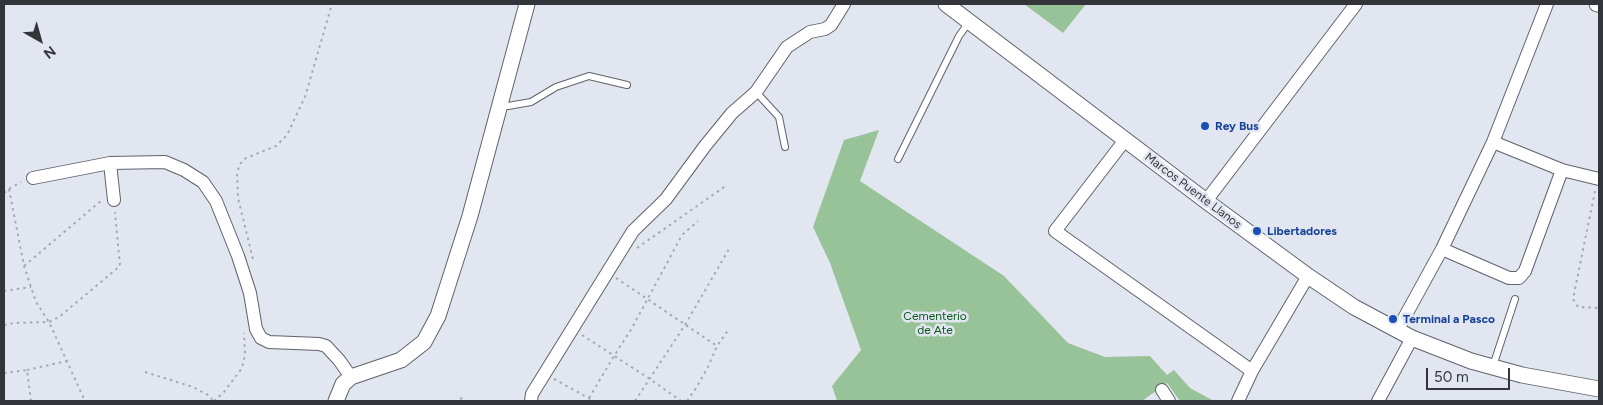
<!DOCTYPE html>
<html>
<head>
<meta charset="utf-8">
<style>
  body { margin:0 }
  #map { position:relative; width:1603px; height:405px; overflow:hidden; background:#e2e6f1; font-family:Figtree,sans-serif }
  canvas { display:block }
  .frame { position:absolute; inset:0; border:5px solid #34353a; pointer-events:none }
  .north { position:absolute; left:15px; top:15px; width:50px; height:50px; -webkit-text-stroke:4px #e2e6f1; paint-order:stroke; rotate:142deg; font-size:14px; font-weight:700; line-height:20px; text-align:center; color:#34353a }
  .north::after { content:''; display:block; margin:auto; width:18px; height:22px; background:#34353a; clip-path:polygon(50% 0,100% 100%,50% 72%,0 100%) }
  .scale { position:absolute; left:1426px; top:368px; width:84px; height:22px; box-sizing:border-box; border:2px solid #34353a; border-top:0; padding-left:6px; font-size:15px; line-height:18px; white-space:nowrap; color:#34353a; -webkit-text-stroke:4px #e2e6f1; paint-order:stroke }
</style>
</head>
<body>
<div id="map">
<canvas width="1603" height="405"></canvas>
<div class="frame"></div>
<div class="north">N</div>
<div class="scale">50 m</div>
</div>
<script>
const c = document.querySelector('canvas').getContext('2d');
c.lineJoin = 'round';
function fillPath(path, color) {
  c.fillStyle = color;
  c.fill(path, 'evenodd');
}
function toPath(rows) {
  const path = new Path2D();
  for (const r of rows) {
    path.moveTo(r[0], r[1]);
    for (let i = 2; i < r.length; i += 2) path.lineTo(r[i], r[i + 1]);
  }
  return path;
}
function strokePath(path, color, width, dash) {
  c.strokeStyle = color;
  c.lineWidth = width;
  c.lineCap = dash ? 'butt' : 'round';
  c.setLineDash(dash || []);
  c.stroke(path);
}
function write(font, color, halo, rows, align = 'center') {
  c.font = font + ' Figtree,sans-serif';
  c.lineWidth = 5;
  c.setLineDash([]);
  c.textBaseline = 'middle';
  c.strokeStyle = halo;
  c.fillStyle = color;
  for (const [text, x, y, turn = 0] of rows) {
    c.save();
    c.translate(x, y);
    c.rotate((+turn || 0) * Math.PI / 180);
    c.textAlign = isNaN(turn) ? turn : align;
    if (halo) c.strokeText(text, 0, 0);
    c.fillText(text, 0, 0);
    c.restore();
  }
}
fillPath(toPath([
  [1024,4,1086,4,1063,33],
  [879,130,860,181,1004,276,1068,343,1105,357,1150,356,1167,375,1174,370,1190,388,1214,401,1180,401,1167,383,1142,401,837,401,832,386,861,350,830,263,813,227,844,140]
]), '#98c399');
const service = toPath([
  [756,92,779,117,785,147],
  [501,105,508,106,531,102,556,87,589,76,627,85],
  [898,159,959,36,969,22],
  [1493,366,1515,299]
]);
const minor = toPath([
  [1125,140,1055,231,1252,371],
  [1493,142,1562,170,1599,179],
  [110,163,114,200],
  [33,178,110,163,165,162,184,170,203,182,216,201,238,256,250,293,256,329,261,338,269,342,319,344,326,346,339,360,351,377],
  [1206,201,1356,4],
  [1442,249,1509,278,1519,278,1525,271,1562,170],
  [1397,331,1442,249,1493,142,1547,4],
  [1162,390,1169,401],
  [531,401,532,394,633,231,666,199,705,146,732,113,756,92,787,47,810,32,825,29,831,25,844,4],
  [1238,401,1252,371,1308,276],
  [1378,401,1412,338]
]);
const tertiary = toPath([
  [946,4,1206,201,1308,276,1354,307,1412,338,1471,361,1522,375,1599,389],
  [1597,4,1599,4],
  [336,401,343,384,351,377,401,360,424,342,438,316,470,216,527,4]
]);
strokePath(service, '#5f626b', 8);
strokePath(minor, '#5f626b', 14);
strokePath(tertiary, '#5f626b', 17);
strokePath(toPath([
  [9,189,24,266,36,302,49,322,85,401],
  [1595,191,1573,299,1578,307,1599,308],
  [4,193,9,189,21,182],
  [637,248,727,185],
  [253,259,238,198,237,173,240,164,246,158,276,146,287,135,305,97,332,4],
  [24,266,102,200],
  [616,278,717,346],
  [4,291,31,287],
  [4,325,15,323,49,322,59,317,120,266,115,212],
  [582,335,650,379,681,401],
  [27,370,67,361],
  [145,372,193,387,210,396,213,401],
  [4,373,27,370,31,401],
  [554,379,594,401],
  [460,398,467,401],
  [589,398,614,356,632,328,682,235,698,221],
  [214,401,224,392,242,368,245,354,244,333],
  [635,401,685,325,729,249],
  [687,401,696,388,708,367,717,346,729,329]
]), '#a6a9b2', 2, [2.5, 4]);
strokePath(service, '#fff', 6);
strokePath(minor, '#fff', 12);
strokePath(tertiary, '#fff', 15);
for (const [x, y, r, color] of [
  [1205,126,5,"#1a4fb4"],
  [1257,231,5,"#1a4fb4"],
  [1393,319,5,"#1a4fb4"]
]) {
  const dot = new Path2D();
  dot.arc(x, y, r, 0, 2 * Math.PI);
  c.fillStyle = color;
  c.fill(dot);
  strokePath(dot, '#e2e6f1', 2);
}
write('bold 12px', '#164399', '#e2e6f1', [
  ["Rey Bus",1215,126],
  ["Libertadores",1267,231],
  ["Terminal a Pasco",1403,319]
], 'left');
write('12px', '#34353a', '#e2e6f1', [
  ["Marcos Puente Llanos",1193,191,37]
]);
write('12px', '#095a1c', '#e2e6f1', [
  ["Cementerio",935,316],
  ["de Ate",935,330]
]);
</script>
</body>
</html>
